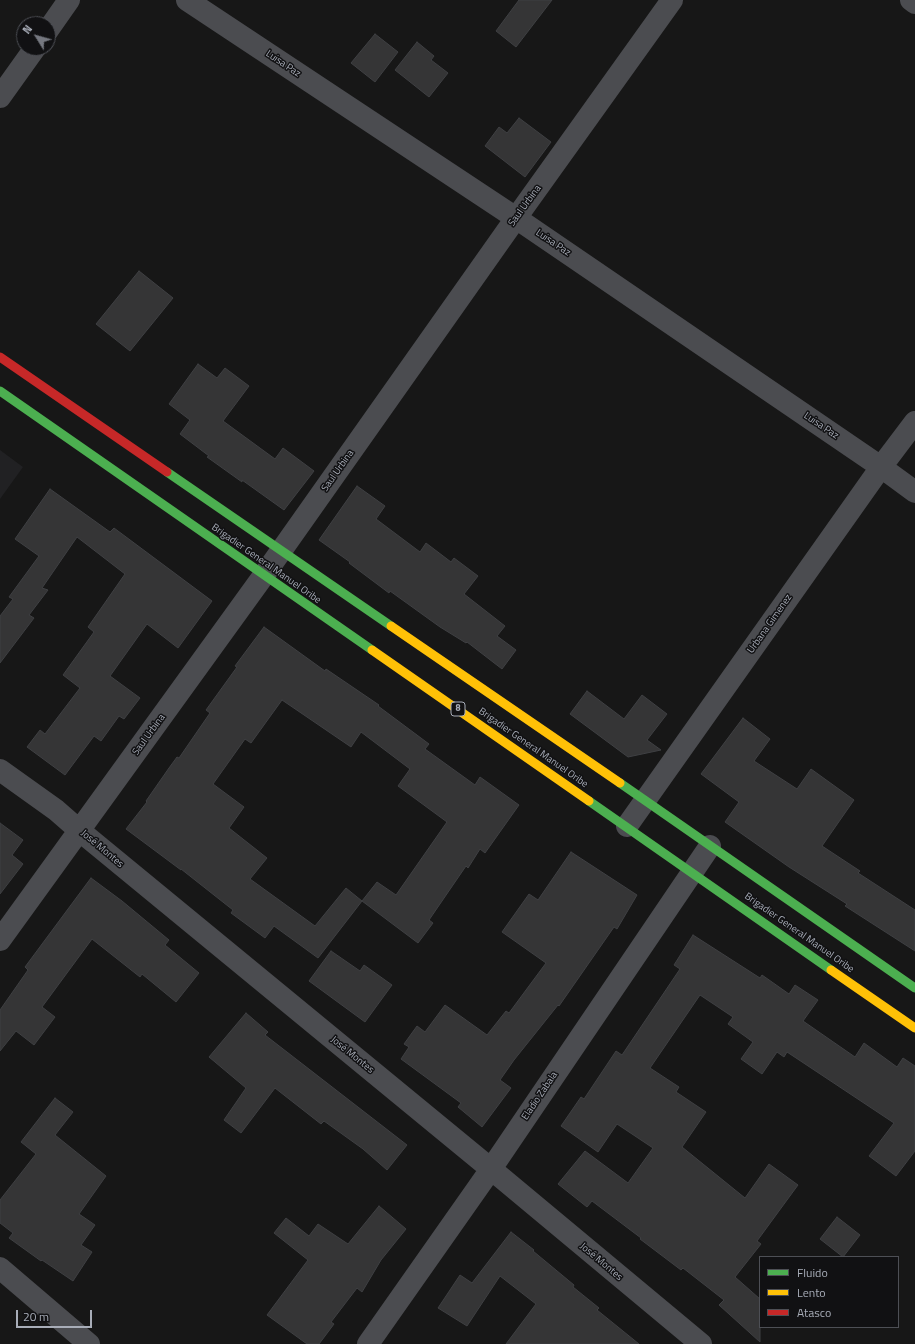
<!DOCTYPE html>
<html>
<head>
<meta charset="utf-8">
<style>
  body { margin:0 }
  #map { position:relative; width:915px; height:1344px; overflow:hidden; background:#171717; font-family:"Titillium Web",sans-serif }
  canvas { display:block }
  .legend { position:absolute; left:759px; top:1256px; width:140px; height:72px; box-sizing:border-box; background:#111113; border:1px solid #4d4f55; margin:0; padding:5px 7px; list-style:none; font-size:12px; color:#a8adb8 }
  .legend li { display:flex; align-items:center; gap:8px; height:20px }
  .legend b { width:20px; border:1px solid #4d4f55 }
  .north { position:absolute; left:16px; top:16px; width:40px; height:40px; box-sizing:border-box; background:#111113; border:1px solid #4d4f55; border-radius:50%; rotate:307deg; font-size:11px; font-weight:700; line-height:16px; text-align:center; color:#a8adb8 }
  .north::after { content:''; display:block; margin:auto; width:14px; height:18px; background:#757880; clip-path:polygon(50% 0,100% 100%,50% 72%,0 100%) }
  .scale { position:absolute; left:16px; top:1310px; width:76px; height:18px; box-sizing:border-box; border:2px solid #a8adb8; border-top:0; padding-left:5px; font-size:12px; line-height:14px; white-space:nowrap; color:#a8adb8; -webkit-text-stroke:3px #111113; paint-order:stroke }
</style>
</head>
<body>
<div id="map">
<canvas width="915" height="1344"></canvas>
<ul class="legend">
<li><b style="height:5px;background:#4caf50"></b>Fluido</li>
<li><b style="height:5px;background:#ffc107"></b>Lento</li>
<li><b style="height:5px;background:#c62828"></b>Atasco</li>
</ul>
<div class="north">N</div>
<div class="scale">20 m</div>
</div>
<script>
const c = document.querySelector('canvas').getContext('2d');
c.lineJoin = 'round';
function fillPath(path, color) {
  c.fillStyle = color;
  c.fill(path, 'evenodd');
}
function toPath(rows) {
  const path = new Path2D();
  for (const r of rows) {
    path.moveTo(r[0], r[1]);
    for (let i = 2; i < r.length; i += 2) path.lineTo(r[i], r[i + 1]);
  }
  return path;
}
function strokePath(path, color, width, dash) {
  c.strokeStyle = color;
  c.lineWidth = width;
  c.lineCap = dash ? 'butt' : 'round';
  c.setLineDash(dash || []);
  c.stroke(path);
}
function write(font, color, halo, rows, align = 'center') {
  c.font = font + ' "Titillium Web",sans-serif';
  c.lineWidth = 3;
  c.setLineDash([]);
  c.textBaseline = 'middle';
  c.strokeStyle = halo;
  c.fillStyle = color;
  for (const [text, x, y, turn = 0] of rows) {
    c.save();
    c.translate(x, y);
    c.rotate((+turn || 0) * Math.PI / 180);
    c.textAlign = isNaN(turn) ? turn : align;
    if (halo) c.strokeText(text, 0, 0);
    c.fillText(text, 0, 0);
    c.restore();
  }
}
fillPath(toPath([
  [0,450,23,467,0,499]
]), '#212123');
const building = toPath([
  [519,0,552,0,516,47,496,31,519,0],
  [375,34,398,52,375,82,351,63,375,34],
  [417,42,434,56,431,60,448,73,429,97,395,70,417,42],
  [519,118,551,142,525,177,485,146,499,127,507,133,519,118],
  [139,271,173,298,130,351,96,324,139,271],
  [198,364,217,378,225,368,249,386,223,421,275,459,283,448,314,471,284,510,242,480,242,482,207,457,209,456,180,434,190,420,169,404,198,364],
  [357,486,385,506,376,519,420,552,426,543,451,562,454,558,478,576,464,594,505,626,497,636,516,650,502,669,467,642,466,643,440,627,390,591,389,593,349,563,350,562,319,540,357,486],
  [50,489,110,532,114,528,212,601,178,648,147,624,110,676,140,698,124,719,119,716,101,741,94,736,65,775,27,747,40,730,45,734,80,688,63,675,94,632,88,627,125,574,77,537,42,588,48,590,29,615,34,618,0,663,0,616,13,599,9,597,39,556,15,539,50,489],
  [264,627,325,671,326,669,379,705,378,706,429,744,425,749,475,785,480,777,519,805,485,853,480,849,468,868,466,866,429,920,433,923,418,943,362,901,318,958,274,926,265,938,231,913,233,910,181,869,181,870,126,829,147,802,146,801,169,768,177,757,179,758,210,713,206,710,237,667,235,666,264,627],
  [282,700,351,747,361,732,410,769,398,786,447,822,396,895,377,882,362,901,346,888,315,926,250,879,267,858,229,828,244,807,213,784,245,739,251,743,282,700],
  [587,691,624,719,642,695,667,714,647,740,661,750,628,757,570,714,587,691],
  [743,718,770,739,754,761,797,789,811,769,854,800,822,846,860,871,858,873,915,910,915,951,845,906,847,904,789,867,725,822,739,802,701,774,743,718],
  [0,823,23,840,12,855,23,864,0,894,0,823],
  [571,852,637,895,617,929,614,927,559,1006,558,1005,514,1060,500,1080,511,1088,482,1127,458,1107,461,1103,401,1059,409,1047,404,1044,417,1026,425,1032,445,1005,487,1035,506,1011,509,1013,546,963,502,932,529,894,538,900,571,852],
  [91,878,122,901,169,940,165,945,199,973,176,1002,142,974,140,977,92,939,42,1007,55,1017,34,1045,16,1031,0,1051,0,1010,28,970,25,967,91,878],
  [693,935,760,978,762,975,789,994,795,985,818,1000,803,1021,855,1057,864,1043,897,1067,903,1058,915,1066,915,1151,896,1176,869,1156,894,1123,787,1052,784,1057,777,1052,762,1074,741,1059,753,1042,728,1024,733,1017,700,995,650,1068,679,1087,676,1092,706,1112,682,1147,745,1198,769,1164,798,1185,757,1241,761,1244,735,1277,760,1299,760,1342,719,1305,724,1300,683,1268,681,1270,640,1239,641,1238,592,1201,587,1207,558,1184,585,1151,628,1183,653,1148,617,1124,598,1152,561,1126,581,1097,584,1099,616,1051,622,1055,680,969,674,965,693,935],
  [331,951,360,971,364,965,392,985,365,1022,309,981,331,951],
  [246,1013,268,1032,265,1035,407,1145,387,1170,363,1149,324,1121,321,1124,275,1088,241,1133,224,1120,246,1088,209,1057,246,1013],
  [55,1098,73,1112,55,1135,106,1176,79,1214,95,1225,81,1245,92,1252,73,1281,42,1260,41,1261,9,1238,13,1233,0,1223,0,1200,36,1154,21,1142,55,1098],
  [379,1206,406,1229,381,1260,362,1292,357,1288,331,1322,334,1324,319,1344,307,1344,267,1315,308,1260,274,1233,286,1218,309,1236,318,1224,348,1244,379,1206],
  [837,1217,860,1235,843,1257,820,1239,837,1217],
  [511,1232,534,1250,533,1251,574,1285,573,1287,599,1308,597,1310,639,1344,506,1344,536,1304,500,1276,467,1326,438,1308,460,1275,472,1283,511,1232]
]);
fillPath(building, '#353536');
strokePath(building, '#3f4043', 1);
strokePath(toPath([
  [187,0,516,218,881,467,915,492],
  [911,0,915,3],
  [48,30,69,0],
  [0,97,35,48],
  [0,770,56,810,80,831,491,1169,701,1344],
  [627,826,881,467,915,422],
  [0,940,264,575,516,218,672,0],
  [0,1268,89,1344],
  [368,1344,491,1169,710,846]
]), '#4b4c50', 22);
strokePath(toPath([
  [0,391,372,650],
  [167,472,391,626],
  [620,783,915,988],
  [589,801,831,970]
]), '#4caf50', 9);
strokePath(toPath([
  [391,626,620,783],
  [372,650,589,801],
  [831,970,915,1028]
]), '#ffc107', 9);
strokePath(toPath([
  [0,357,167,472]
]), '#c62828', 9);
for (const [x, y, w] of [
  [458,709,14]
]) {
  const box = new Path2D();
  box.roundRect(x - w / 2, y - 7, w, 14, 3);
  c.fillStyle = '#111113';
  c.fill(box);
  strokePath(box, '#a8adb8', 1);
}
write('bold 9px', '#a8adb8', null, [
  ["8",458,709]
]);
write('10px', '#a8adb8', '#111113', [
  ["Luisa Paz",283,64,34],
  ["Saul Urbina",525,206,-54],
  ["Luisa Paz",553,243,34],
  ["Luisa Paz",821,426,34],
  ["Saul Urbina",338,471,-55],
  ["Brigadier General Manuel Oribe",266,564,35],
  ["Urbana Gimenez",770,624,-55],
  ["Saul Urbina",149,735,-54],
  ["Brigadier General Manuel Oribe",533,748,35],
  ["José Montes",102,849,40],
  ["Brigadier General Manuel Oribe",799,933,35],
  ["José Montes",352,1055,39],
  ["Eladio Zabala",540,1096,-56],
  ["José Montes",601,1262,40]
]);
</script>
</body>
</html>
